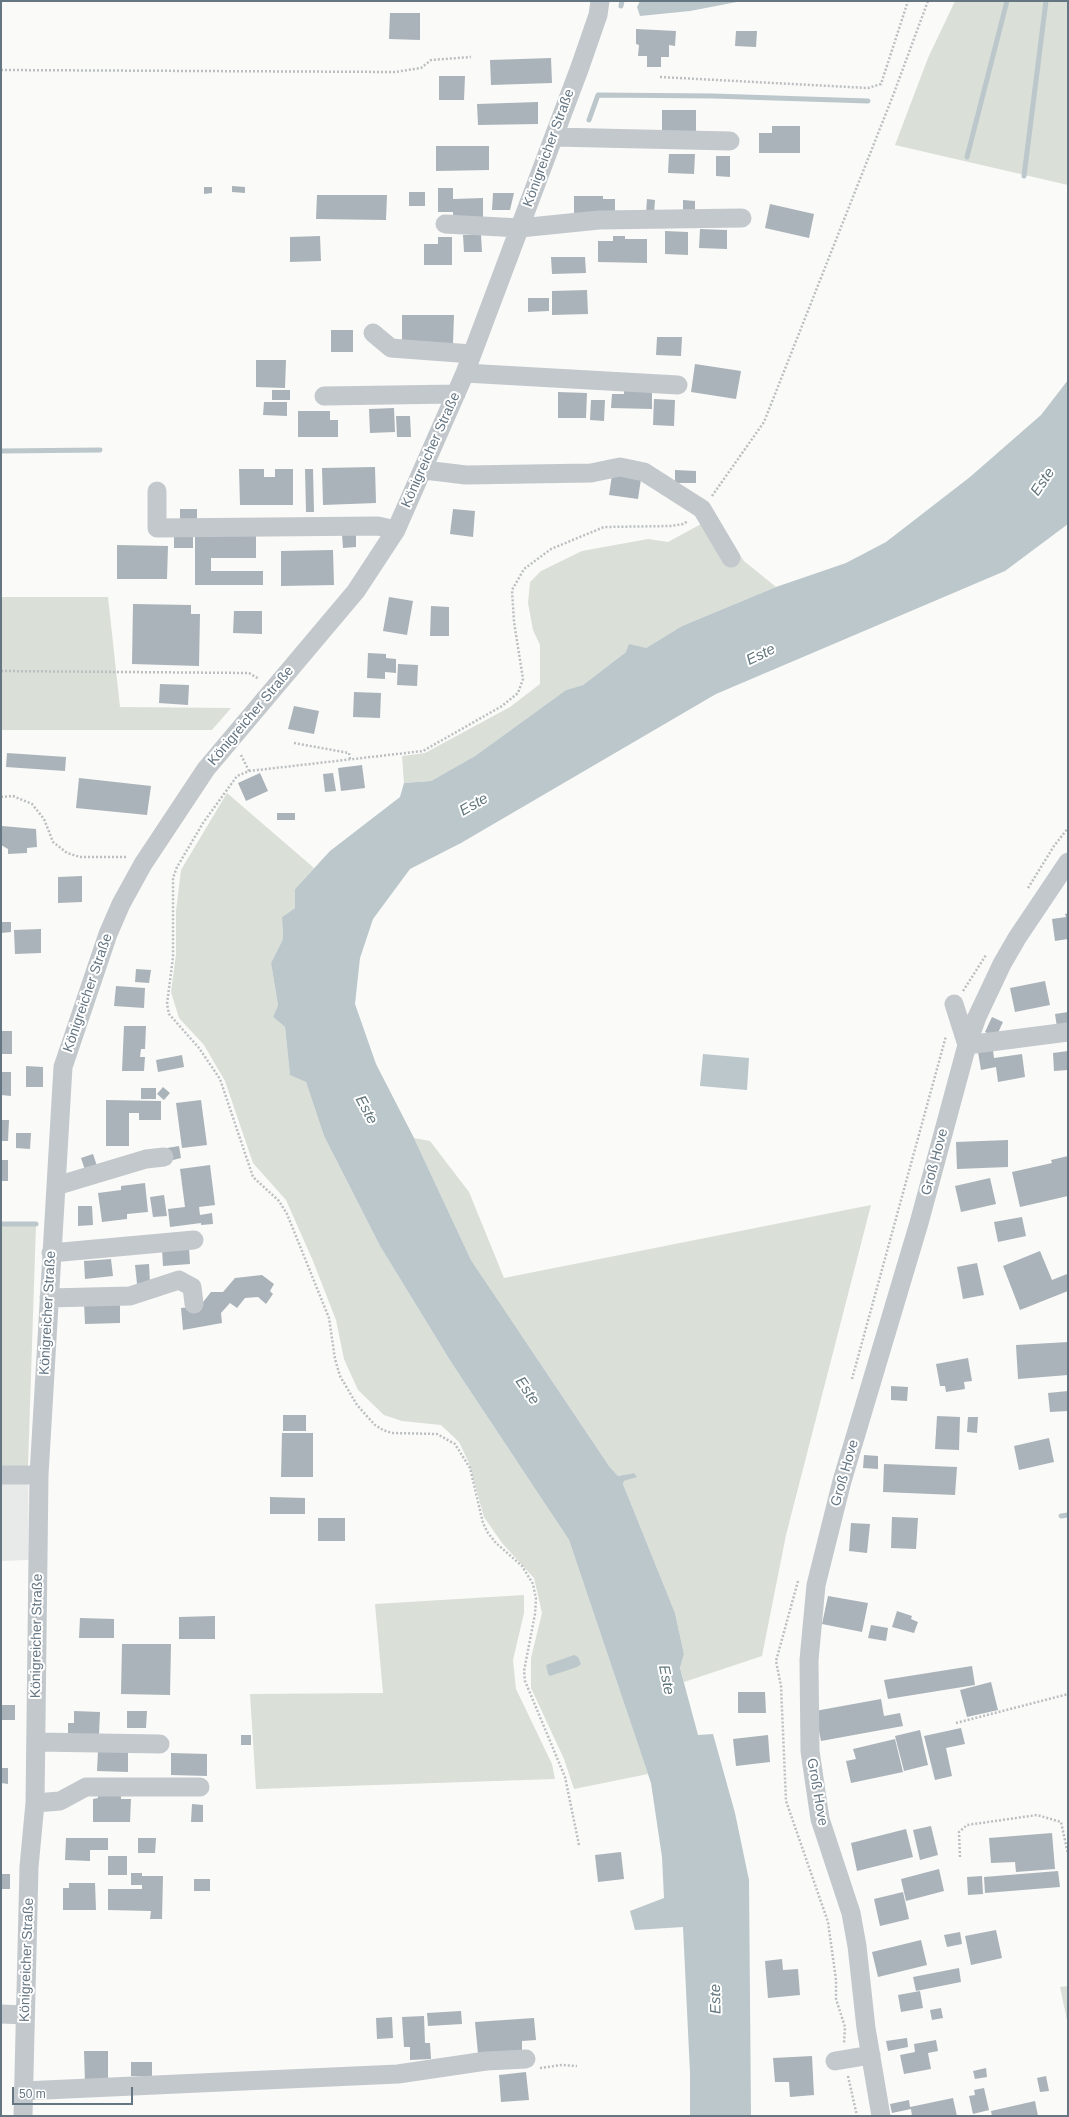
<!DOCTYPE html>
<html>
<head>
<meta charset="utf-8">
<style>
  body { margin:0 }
  #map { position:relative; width:1069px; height:2117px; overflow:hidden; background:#fafaf8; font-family:Helvetica,sans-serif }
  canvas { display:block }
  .frame { position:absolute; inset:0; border:2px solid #657683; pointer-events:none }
  .scale { position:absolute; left:12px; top:2087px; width:121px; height:18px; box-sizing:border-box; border:2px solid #657683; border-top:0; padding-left:5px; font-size:12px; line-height:14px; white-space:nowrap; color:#657683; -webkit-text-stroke:3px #fff; paint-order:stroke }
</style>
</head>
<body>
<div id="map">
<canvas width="1069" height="2117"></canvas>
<div class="frame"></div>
<div class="scale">50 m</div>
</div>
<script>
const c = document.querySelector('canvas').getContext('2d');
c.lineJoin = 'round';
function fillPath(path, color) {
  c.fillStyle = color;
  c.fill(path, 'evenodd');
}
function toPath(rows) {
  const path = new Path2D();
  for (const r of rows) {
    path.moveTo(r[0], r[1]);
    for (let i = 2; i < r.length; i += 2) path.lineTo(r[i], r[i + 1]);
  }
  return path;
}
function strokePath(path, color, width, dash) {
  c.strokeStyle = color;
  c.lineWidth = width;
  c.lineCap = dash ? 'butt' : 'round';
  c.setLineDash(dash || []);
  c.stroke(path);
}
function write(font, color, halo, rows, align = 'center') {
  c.font = font + ' Helvetica,sans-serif';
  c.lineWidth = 4;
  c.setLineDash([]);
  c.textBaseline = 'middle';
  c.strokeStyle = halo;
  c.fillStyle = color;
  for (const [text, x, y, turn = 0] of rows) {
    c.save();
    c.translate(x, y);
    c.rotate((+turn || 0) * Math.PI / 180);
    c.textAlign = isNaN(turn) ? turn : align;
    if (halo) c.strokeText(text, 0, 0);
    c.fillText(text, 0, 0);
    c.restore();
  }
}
fillPath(toPath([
  [1,1466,28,1466,29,1560,1,1561]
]), '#e8e9e9');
fillPath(toPath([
  [955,1,1068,1,1068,185,895,145,928,58],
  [714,517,744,561,776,587,682,626,646,648,626,652,583,685,566,690,475,756,431,781,404,783,402,756,425,753,510,707,540,684,540,645,533,630,528,603,530,582,541,571,582,551,648,539,668,542],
  [1,597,108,597,120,707,231,708,212,730,1,730],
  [227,793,314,868,295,889,295,908,282,917,283,939,271,963,278,1005,273,1017,285,1027,290,1074,306,1082,324,1136,380,1246,451,1362,569,1540,648,1774,574,1789,564,1759,531,1688,531,1658,542,1613,534,1578,502,1543,484,1517,469,1463,459,1442,441,1425,402,1421,384,1415,358,1390,344,1359,336,1320,313,1261,286,1200,253,1163,225,1081,204,1045,179,1018,171,992,176,954,176,911,181,870],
  [414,1138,430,1141,469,1192,504,1278,871,1205,786,1535,762,1656,684,1682,680,1668,684,1654,675,1613,623,1484,624,1481,636,1477,634,1473,618,1476,609,1466,471,1260],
  [1,1223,36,1224,28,1466,1,1466],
  [524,1595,524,1613,513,1660,516,1689,552,1764,555,1779,256,1789,250,1694,383,1693,375,1604],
  [1068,1986,1068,2025,1060,1987]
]), '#dadfd7');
fillPath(toPath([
  [640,1,742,1,690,11,640,16,637,7],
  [1068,380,1068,524,1005,571,716,694,461,843,410,869,373,919,360,958,355,1004,376,1064,414,1138,471,1260,609,1466,618,1476,634,1473,637,1477,624,1481,623,1484,675,1613,684,1654,680,1668,698,1735,713,1734,735,1813,749,1880,751,2116,690,2116,690,2073,683,1927,635,1930,630,1911,664,1898,662,1857,651,1783,569,1540,451,1362,380,1246,324,1136,306,1082,290,1075,285,1027,273,1017,278,1005,271,963,283,939,282,917,295,908,295,889,330,851,400,797,404,783,431,781,475,756,566,690,583,685,626,652,629,644,646,648,682,626,776,587,846,563,886,542,970,477,1041,415],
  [703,1054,749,1058,747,1090,700,1086],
  [574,1655,578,1657,581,1664,577,1667,550,1676,548,1674,546,1665]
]), '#bbc7cb');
strokePath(toPath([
  [621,6,622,1],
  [589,120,598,95,713,96,868,101],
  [967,157,1007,1],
  [1024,176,1046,1],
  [1,451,100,450],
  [1,1224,36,1224],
  [1061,1516,1068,1515]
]), '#bbc7cb', 5);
fillPath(toPath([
  [390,13,420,13,420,40,389,39],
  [636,29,676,31,675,46,669,45,669,57,661,57,661,67,647,67,647,56,638,56,639,45,636,44],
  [736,31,757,31,756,47,735,46],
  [551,58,552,83,491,85,490,60],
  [439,76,465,76,464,100,439,100],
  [538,102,538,124,478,125,477,104],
  [662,110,696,110,696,132,662,132],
  [772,126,800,126,800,153,759,153,759,133,772,133],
  [436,146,489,146,489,170,436,171],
  [669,154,695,154,694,174,668,173],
  [716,156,730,156,730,177,716,176],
  [232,186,245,187,245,193,232,192],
  [204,187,212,187,212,193,204,194],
  [438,188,453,188,453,199,483,198,483,218,453,218,453,212,438,212],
  [409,192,425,192,425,206,409,206],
  [493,193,514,193,510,210,492,210],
  [317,195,387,195,386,220,316,219],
  [574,196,603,196,603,199,615,199,615,213,574,216],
  [647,199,655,200,654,214,646,213],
  [683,200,695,201,695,213,683,212],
  [770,204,814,214,809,238,765,228],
  [700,229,727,230,727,249,699,248],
  [665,231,688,232,688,255,665,254],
  [463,235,481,235,482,252,464,252],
  [320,236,321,261,290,262,290,237],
  [613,236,625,236,625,239,647,239,647,263,598,262,598,241,613,241],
  [438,237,452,237,452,265,424,265,424,244,438,244],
  [551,257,585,257,586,273,552,274],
  [587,290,588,314,552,315,552,291],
  [528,298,549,298,549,311,528,312],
  [402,315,454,315,453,343,402,343],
  [331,330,353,330,353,352,331,352],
  [657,337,682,337,681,356,656,355],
  [256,360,286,360,285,388,256,387],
  [695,364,741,371,736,399,691,392],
  [624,388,652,388,652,409,611,408,612,394,624,394],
  [272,390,290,390,290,400,272,400],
  [558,392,587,393,586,418,558,418],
  [654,399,675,400,674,426,653,425],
  [591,400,605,400,604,421,590,420],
  [264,402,287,402,287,416,263,415],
  [394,408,395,432,370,433,369,409],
  [298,411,330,411,330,420,338,420,338,437,298,437],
  [396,416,410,416,411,437,397,437],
  [375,467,376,503,323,505,322,468],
  [239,469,264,469,264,477,275,477,275,469,293,469,293,505,240,505],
  [305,469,313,469,314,512,306,512],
  [675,470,696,471,696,483,675,483],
  [612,475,641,479,638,499,609,495],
  [180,509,197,509,197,520,180,520],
  [453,509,475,511,473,537,450,534],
  [195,533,256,533,256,558,211,558,211,571,263,571,263,585,195,585],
  [342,534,356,534,356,547,343,548],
  [174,536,193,536,193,548,174,548],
  [117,545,168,546,167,579,117,579],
  [333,550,334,585,281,586,281,551],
  [389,597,413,601,407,635,383,631],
  [133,604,191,605,191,614,200,614,199,666,132,664],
  [431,606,449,607,449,636,430,636],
  [234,611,262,611,262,634,233,633],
  [368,653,386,654,386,658,396,659,396,673,385,672,385,679,367,678],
  [398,664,418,665,417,686,397,685],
  [160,684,189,685,188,705,159,703],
  [354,692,381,693,380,718,353,717],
  [294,706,319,711,314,734,288,729],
  [7,753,66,757,65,771,6,767],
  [362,765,365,788,341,791,338,768],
  [260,773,268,791,246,801,238,783],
  [333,773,336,791,325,792,323,774],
  [79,778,151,786,147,815,76,808],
  [277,813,295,813,295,820,277,820],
  [2,826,36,829,37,847,27,848,27,853,8,854,8,849,1,845],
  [82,876,82,902,58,903,58,877],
  [1068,913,1068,939,1055,941,1052,919,1066,917,1065,914],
  [1,922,11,922,11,932,1,933],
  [41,929,41,953,15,954,14,930],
  [136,969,151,970,149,983,135,982],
  [1045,981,1050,1005,1015,1012,1010,988],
  [116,986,145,988,144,1008,114,1006],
  [1068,1012,1068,1025,1057,1027,1055,1014],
  [992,1017,1003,1022,996,1037,985,1032],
  [124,1026,146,1026,145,1049,141,1049,140,1057,145,1057,144,1071,122,1071],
  [1,1031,12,1031,12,1054,1,1054],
  [993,1050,994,1058,1022,1054,1025,1077,998,1082,996,1067,981,1070,978,1052],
  [1068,1051,1068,1070,1054,1071,1053,1053],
  [182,1055,184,1067,158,1072,156,1060],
  [26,1066,43,1067,43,1087,26,1087],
  [1,1072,11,1072,11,1096,1,1095],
  [163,1087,170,1093,164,1100,157,1094],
  [141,1088,156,1088,156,1099,141,1099],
  [106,1100,161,1101,161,1120,139,1120,139,1113,129,1113,129,1146,106,1146],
  [201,1100,207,1145,182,1148,176,1103],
  [1,1120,9,1120,8,1141,1,1141],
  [16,1133,31,1133,30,1149,16,1148],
  [1008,1140,1008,1167,957,1169,956,1142],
  [179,1146,181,1158,169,1161,167,1148],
  [93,1154,97,1166,85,1170,81,1158],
  [1068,1156,1068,1196,1020,1207,1012,1172,1052,1163,1051,1160],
  [1,1160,8,1160,8,1181,1,1181],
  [210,1165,215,1205,199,1207,200,1215,212,1213,213,1224,201,1225,201,1223,170,1227,168,1209,185,1207,180,1169],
  [990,1178,996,1204,961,1212,955,1186],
  [145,1183,148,1212,127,1214,127,1219,102,1222,98,1193,121,1190,121,1186],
  [164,1195,167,1216,153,1217,150,1197],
  [78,1206,92,1206,93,1225,78,1226],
  [1022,1217,1026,1236,998,1242,994,1222],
  [189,1247,190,1264,163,1266,162,1249],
  [1040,1251,1052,1280,1067,1274,1068,1291,1020,1310,1003,1266],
  [111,1259,113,1276,85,1279,84,1261],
  [977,1263,984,1295,963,1299,957,1267],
  [149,1264,150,1283,137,1284,135,1265],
  [262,1275,274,1284,270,1291,273,1294,266,1304,258,1297,245,1298,237,1308,230,1303,221,1313,222,1323,183,1330,181,1308,200,1306,211,1292,223,1292,235,1278],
  [120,1301,120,1323,85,1324,84,1302],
  [1068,1342,1068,1375,1018,1379,1016,1345],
  [968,1358,972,1381,964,1382,965,1389,946,1392,945,1386,940,1386,936,1364],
  [891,1386,908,1387,907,1401,891,1400],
  [1068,1391,1068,1411,1050,1412,1048,1393],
  [283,1415,306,1415,306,1431,283,1431],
  [937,1416,960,1417,959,1450,935,1449],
  [968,1417,978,1417,977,1433,967,1432],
  [282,1433,313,1433,313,1477,281,1477],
  [1049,1438,1054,1462,1019,1470,1014,1446],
  [864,1455,878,1456,878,1469,863,1468],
  [884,1464,957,1467,955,1495,883,1492],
  [270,1497,305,1498,305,1514,270,1514],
  [892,1517,918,1518,916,1549,891,1548],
  [318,1518,345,1518,345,1541,318,1541],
  [851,1523,870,1524,867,1553,849,1551],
  [828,1596,868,1603,862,1632,822,1624],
  [897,1611,912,1616,911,1619,918,1622,914,1633,892,1627],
  [215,1616,215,1639,179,1639,179,1617],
  [80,1618,114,1619,114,1638,79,1638],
  [871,1625,888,1628,886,1641,868,1638],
  [122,1644,171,1644,170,1695,121,1694],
  [972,1666,975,1685,888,1699,884,1680],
  [991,1682,998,1710,967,1717,960,1690],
  [738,1692,765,1692,766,1713,738,1713],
  [881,1699,884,1716,900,1713,903,1726,821,1741,815,1711],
  [1,1705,15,1705,15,1720,1,1720],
  [74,1711,100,1712,99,1734,68,1734,68,1723,74,1723],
  [127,1711,147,1711,146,1728,127,1728],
  [961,1728,965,1744,946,1748,952,1776,935,1780,924,1736],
  [920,1730,928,1765,904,1771,895,1736],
  [241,1735,251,1735,251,1745,241,1745],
  [768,1735,770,1762,736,1766,733,1739],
  [895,1739,903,1772,851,1783,846,1761,856,1759,853,1749],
  [98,1751,128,1752,128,1772,97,1771],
  [171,1753,207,1754,207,1776,171,1775],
  [1,1768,8,1768,8,1784,1,1783],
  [98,1792,121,1793,121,1799,131,1799,130,1822,93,1822,93,1799,98,1798],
  [192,1804,203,1805,203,1822,191,1822],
  [931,1826,938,1855,920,1860,913,1830],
  [906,1829,913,1857,857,1871,851,1843],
  [1052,1833,1055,1869,1016,1872,1015,1862,991,1863,989,1838],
  [66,1838,108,1838,108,1850,90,1850,90,1861,65,1860],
  [138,1838,156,1838,155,1853,138,1853],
  [621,1852,624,1879,598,1882,595,1855],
  [108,1856,127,1856,127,1875,108,1875],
  [939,1869,944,1891,906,1901,901,1879],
  [1058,1871,1060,1887,985,1893,984,1877],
  [131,1873,142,1873,142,1876,163,1876,162,1919,150,1919,151,1911,108,1910,108,1889,142,1889,142,1885,131,1885],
  [1,1874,10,1874,10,1889,1,1889],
  [982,1876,983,1894,968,1895,967,1877],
  [194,1879,210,1879,210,1891,194,1891],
  [69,1883,95,1883,96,1910,63,1910,63,1888,69,1888],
  [903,1892,909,1919,880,1926,874,1899],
  [996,1930,1002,1958,971,1965,965,1936],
  [960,1932,962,1944,947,1947,944,1935],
  [921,1940,927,1965,878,1977,872,1952],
  [782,1959,783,1970,798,1969,800,1995,768,1998,765,1961],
  [959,1968,961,1982,916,1991,913,1977],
  [920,1991,923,2008,901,2012,898,1995],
  [941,2008,943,2018,932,2020,930,2010],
  [461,2011,462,2024,428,2026,427,2013],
  [424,2016,425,2043,430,2043,431,2059,410,2060,410,2047,404,2047,402,2017],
  [392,2017,393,2038,377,2039,376,2018],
  [534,2018,536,2040,522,2041,522,2050,478,2054,475,2022],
  [907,2038,908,2047,888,2051,886,2041],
  [936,2040,938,2051,928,2053,931,2069,904,2074,900,2055,915,2052,914,2044],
  [84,2051,108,2051,108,2082,85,2082],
  [812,2056,814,2095,790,2097,789,2082,775,2082,773,2058],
  [131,2062,152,2062,152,2076,131,2076],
  [986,2068,987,2077,975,2079,973,2071],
  [526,2072,529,2100,501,2102,499,2075],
  [1046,2076,1049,2091,1040,2092,1037,2078],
  [984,2088,989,2110,973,2114,969,2096,975,2095,974,2090],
  [953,2098,957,2116,912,2116,911,2109,892,2113,890,2104,909,2100,910,2107],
  [1035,2101,1038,2116,992,2116,991,2111]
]), '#aab3b9');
strokePath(toPath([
  [1,70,395,72,421,68,431,60,471,57],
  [660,77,868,88,881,84,908,1],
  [712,496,764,422,894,93,928,1],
  [1,671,249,673,259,679],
  [294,743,349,753,350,759],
  [241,755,249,771],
  [1,797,13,796,32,804,44,819,53,842,67,853,80,857,128,857],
  [1028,888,1054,846,1068,828],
  [963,991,986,955],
  [852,1379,946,1036],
  [798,1581,776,1661,781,1686,786,1801,828,1922,836,1980,836,1999,845,2027,844,2043],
  [956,1723,1068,1694],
  [579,1845,565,1777,525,1681,524,1671,535,1614,536,1599,533,1584,522,1566,496,1543,488,1533,483,1523,470,1468,455,1444,437,1434,392,1433,383,1430,375,1425,357,1405,340,1376,335,1359,329,1318,287,1214,279,1201,253,1177,220,1079,199,1048,169,1014,167,1004,173,957,173,878,177,867,203,823,237,776,249,771,423,751,502,706,518,693,523,679,514,622,512,590,524,569,551,549,604,527,671,526,683,524,688,521],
  [960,1857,959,1832,967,1825,1037,1815,1061,1822,1068,1854],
  [540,2068,562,2065,577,2066],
  [848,2076,857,2116]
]), '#bbbfc2', 2.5, [2, 2]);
strokePath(toPath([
  [554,137,730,141],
  [445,224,520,228,599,220,742,218],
  [373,333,391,348,472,354],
  [465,373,678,385],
  [324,396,456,394],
  [424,470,466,475,591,473,620,467,644,472,702,509,731,558],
  [157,491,157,528,378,526,396,530],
  [954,1004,967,1045,1068,1032],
  [56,1186,146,1159,164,1157],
  [51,1253,194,1240],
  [49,1298,130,1296,179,1280,192,1287,194,1304],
  [1,1475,39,1475],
  [36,1742,160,1744],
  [35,1803,60,1801,86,1787,200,1787],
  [1,2014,25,2015],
  [835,2061,871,2055],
  [23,2091,398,2074,486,2061,526,2059],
  [23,2116,29,1867,35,1803,39,1475,63,1067,108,934,121,904,143,864,206,769,356,591,396,530,465,373,580,67,598,15,600,1],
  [881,2116,866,2028,857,1946,851,1913,820,1819,810,1751,809,1660,816,1585,842,1481,919,1223,967,1045,977,1017,1002,964,1017,938,1068,862]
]), '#c3c8cc', 19);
write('14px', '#657683', '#fff', [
  ["Königreicher Straße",549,148,-70],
  ["Königreicher Straße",431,450,-66],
  ["Königreicher Straße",251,716,-50],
  ["Königreicher Straße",88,993,-71],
  ["Groß Hove",935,1162,-75],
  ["Königreicher Straße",48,1313,-87],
  ["Groß Hove",845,1473,-74],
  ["Königreicher Straße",37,1636,-89],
  ["Groß Hove",817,1792,80],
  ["Königreicher Straße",27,1960,-88]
]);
write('italic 15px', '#60757c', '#fff', [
  ["Este",1043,482,-56],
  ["Este",761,655,-26],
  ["Este",474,805,-30],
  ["Este",366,1110,62],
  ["Este",527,1391,55],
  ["Este",666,1680,79],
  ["Este",716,1999,-91]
]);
</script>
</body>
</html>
